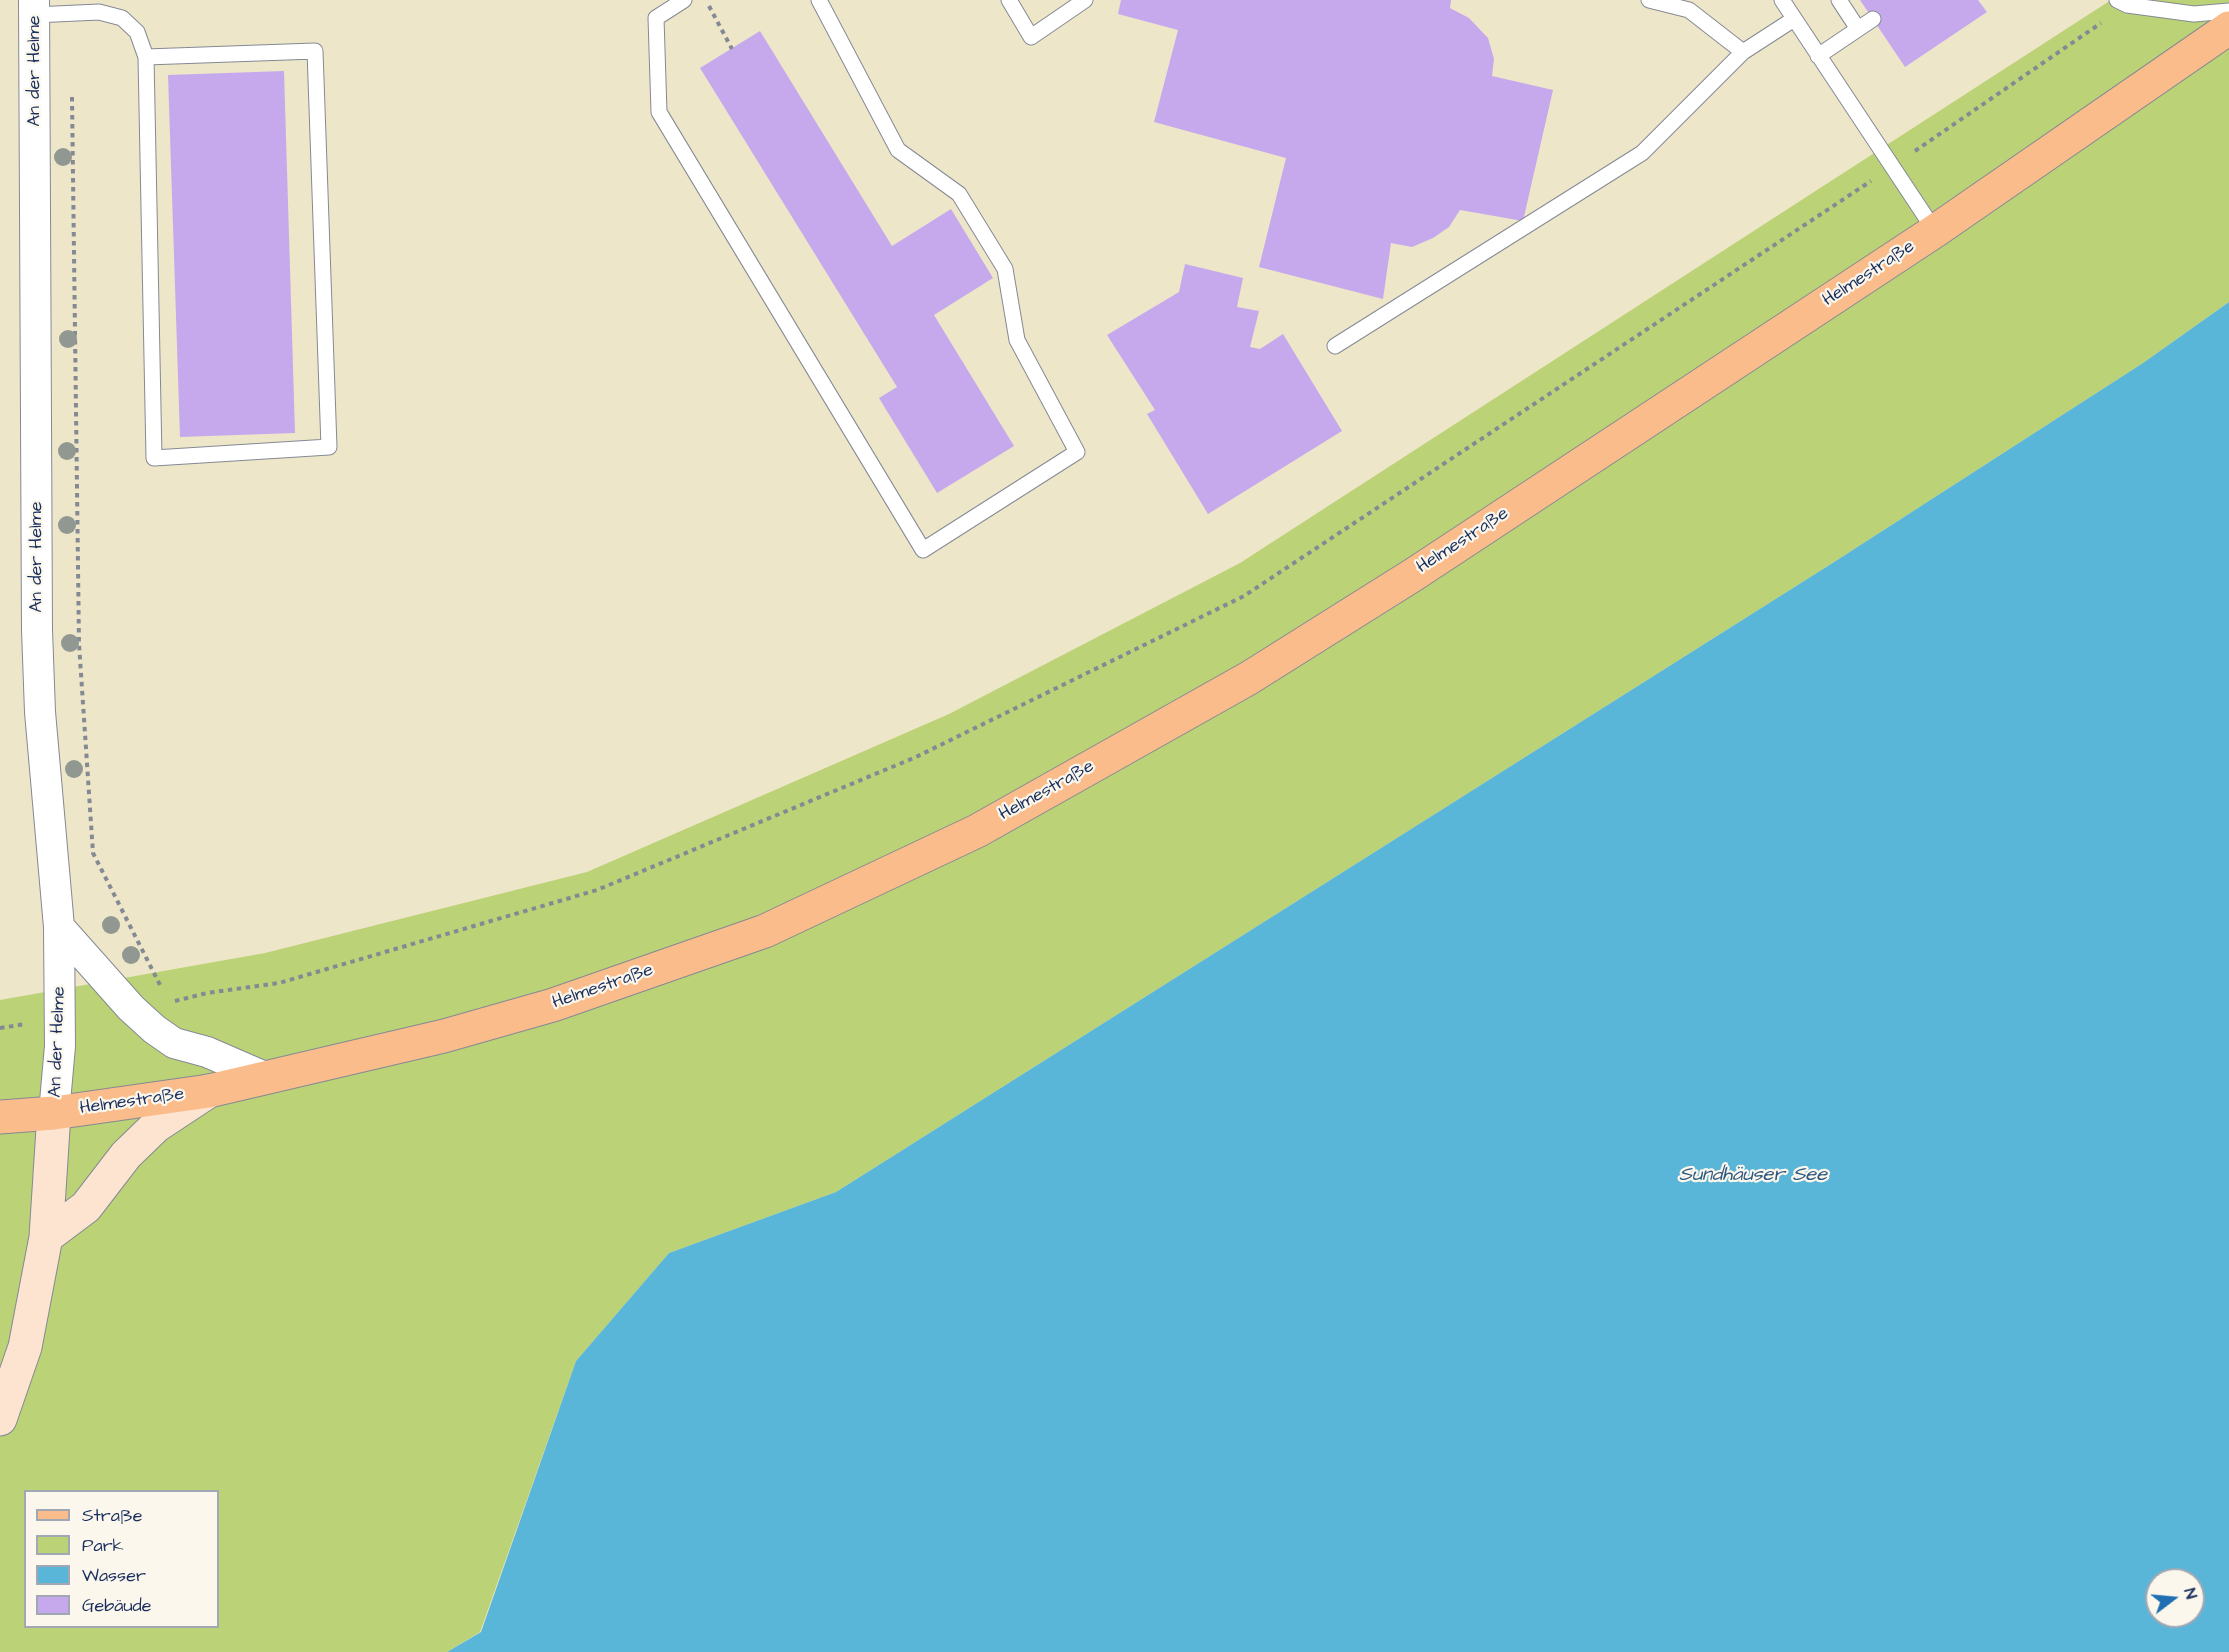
<!DOCTYPE html>
<html>
<head>
<meta charset="utf-8">
<style>
  body { margin:0 }
  #map { position:relative; width:2229px; height:1652px; overflow:hidden; background:#eee6c9; font-family:"Architects Daughter",sans-serif }
  canvas { display:block }
  .legend { position:absolute; left:24px; top:1490px; width:195px; height:138px; box-sizing:border-box; background:#fbf7ec; border:2px solid #a1a7b3; margin:0; padding:8px 10px; list-style:none; font-size:18px; color:#1b2f5e }
  .legend li { display:flex; align-items:center; gap:12px; height:30px }
  .legend b { width:30px; border:2px solid #a1a7b3 }
  .north { position:absolute; left:2145px; top:1568px; width:60px; height:60px; box-sizing:border-box; background:#fbf7ec; border:2px solid #a1a7b3; border-radius:50%; rotate:74deg; font-size:16px; font-weight:700; line-height:24px; text-align:center; color:#1b2f5e }
  .north::after { content:''; display:block; margin:auto; width:21px; height:27px; background:#1f6fb2; clip-path:polygon(50% 0,100% 100%,50% 72%,0 100%) }
</style>
</head>
<body>
<div id="map">
<canvas width="2229" height="1652"></canvas>
<ul class="legend">
<li><b style="height:8px;background:#fabc8b"></b>Straße</li>
<li><b style="height:16px;background:#bcd276"></b>Park</li>
<li><b style="height:16px;background:#5ab6d8"></b>Wasser</li>
<li><b style="height:16px;background:#c6a9ed"></b>Gebäude</li>
</ul>
<div class="north">N</div>
</div>
<script>
const c = document.querySelector('canvas').getContext('2d');
c.lineJoin = 'round';
function fillPath(path, color) {
  c.fillStyle = color;
  c.fill(path, 'evenodd');
}
function toPath(rows) {
  const path = new Path2D();
  for (const r of rows) {
    path.moveTo(r[0], r[1]);
    for (let i = 2; i < r.length; i += 2) path.lineTo(r[i], r[i + 1]);
  }
  return path;
}
function strokePath(path, color, width, dash) {
  c.strokeStyle = color;
  c.lineWidth = width;
  c.lineCap = dash ? 'butt' : 'round';
  c.setLineDash(dash || []);
  c.stroke(path);
}
function write(font, color, halo, rows, align = 'center') {
  c.font = font + ' "Architects Daughter",sans-serif';
  c.lineWidth = 4.5;
  c.setLineDash([]);
  c.textBaseline = 'middle';
  c.strokeStyle = halo;
  c.fillStyle = color;
  for (const [text, x, y, turn = 0] of rows) {
    c.save();
    c.translate(x, y);
    c.rotate((+turn || 0) * Math.PI / 180);
    c.textAlign = isNaN(turn) ? turn : align;
    if (halo) c.strokeText(text, 0, 0);
    c.fillText(text, 0, 0);
    c.restore();
  }
}
fillPath(toPath([
  [2111,0,2229,0,2229,302,2143,363,1831,564,836,1192,669,1253,576,1361,480,1632,447,1652,0,1652,0,1000,265,953,587,872,949,714,1240,563],
  [26,1492,218,1492,218,1626,26,1626]
]), '#bcd276');
fillPath(toPath([
  [2229,302,2229,1652,447,1652,481,1632,576,1361,669,1253,836,1192,1831,564,2143,363],
  [2157,1580,2193,1580,2193,1616,2157,1616]
]), '#5ab6d8');
fillPath(toPath([
  [1121,0,1451,0,1450,8,1469,18,1488,38,1494,59,1492,76,1553,90,1523,221,1460,210,1449,227,1433,238,1412,247,1391,243,1383,299,1259,267,1286,158,1154,122,1178,30,1118,14],
  [1860,0,1978,0,1987,12,1905,67],
  [760,31,892,246,951,209,993,278,934,315,1014,446,937,493,879,398,897,387,700,68],
  [284,71,295,433,180,437,168,75],
  [1185,264,1243,278,1237,307,1259,311,1250,347,1260,349,1283,334,1342,431,1208,514,1147,414,1155,410,1107,335,1179,292]
]), '#c6a9ed');
const lane = toPath([
  [684,0,656,18,659,112,923,550,1077,452,1017,340,1005,269,959,194,898,150,819,0],
  [1009,0,1031,37,1085,0],
  [1649,0,1689,10,1743,52,1794,19],
  [1782,0,1935,231],
  [2117,0,2127,5,2194,14,2229,11],
  [34,15,99,12,122,18,137,32,146,57,154,458,329,447,315,51,146,57],
  [1858,29,1873,19],
  [1818,56,1858,29,1839,0],
  [1335,346,1642,153,1743,52]
]);
const street = toPath([
  [34,0,37,630,40,712,59,927,60,1046,54,1113],
  [59,927,131,1008,154,1029,174,1043,207,1052,267,1078]
]);
const secondary = toPath([
  [46,1237,86,1207,126,1155,156,1126,209,1091],
  [0,1419,25,1347,46,1237,54,1113]
]);
const primary = toPath([
  [0,1117,54,1113,209,1091,444,1036,553,1005,765,931,977,831,1249,678,1413,575,1935,231,2229,28]
]);
strokePath(lane, '#848a94', 17);
strokePath(street, '#848a94', 32);
strokePath(secondary, '#848a94', 35);
strokePath(primary, '#848a94', 35);
strokePath(toPath([
  [709,6,732,49],
  [72,97,79,644,93,853,160,985],
  [1915,151,2101,23],
  [175,1001,207,993,279,983,597,890,916,757,1244,596,1871,181],
  [0,1028,26,1024]
]), '#848a94', 4, [4.5, 4.5]);
strokePath(lane, '#fff', 15);
strokePath(street, '#fff', 30);
strokePath(secondary, '#fde4d1', 33);
strokePath(primary, '#fabc8b', 33);
c.fillStyle = '#909891';
for (const [x, y] of [
  [63,157],
  [68,339],
  [67,451],
  [67,525],
  [70,643],
  [74,769],
  [111,925],
  [131,955]
]) {
  c.beginPath();
  c.arc(x, y, 9, 0, 2 * Math.PI);
  c.fill();
}
write('18px', '#1b2f5e', '#fbf7ec', [
  ["An der Helme",35,71,-90],
  ["Helmestraße",1869,274,-33],
  ["Helmestraße",1463,541,-33],
  ["An der Helme",37,557,-90],
  ["Helmestraße",1047,791,-29],
  ["Helmestraße",603,987,-19],
  ["An der Helme",58,1042,-88],
  ["Helmestraße",132,1102,-8]
]);
write('italic 20px', '#2e5883', '#fbf7ec', [
  ["Sundhäuser See",1753,1176]
]);
</script>
</body>
</html>
